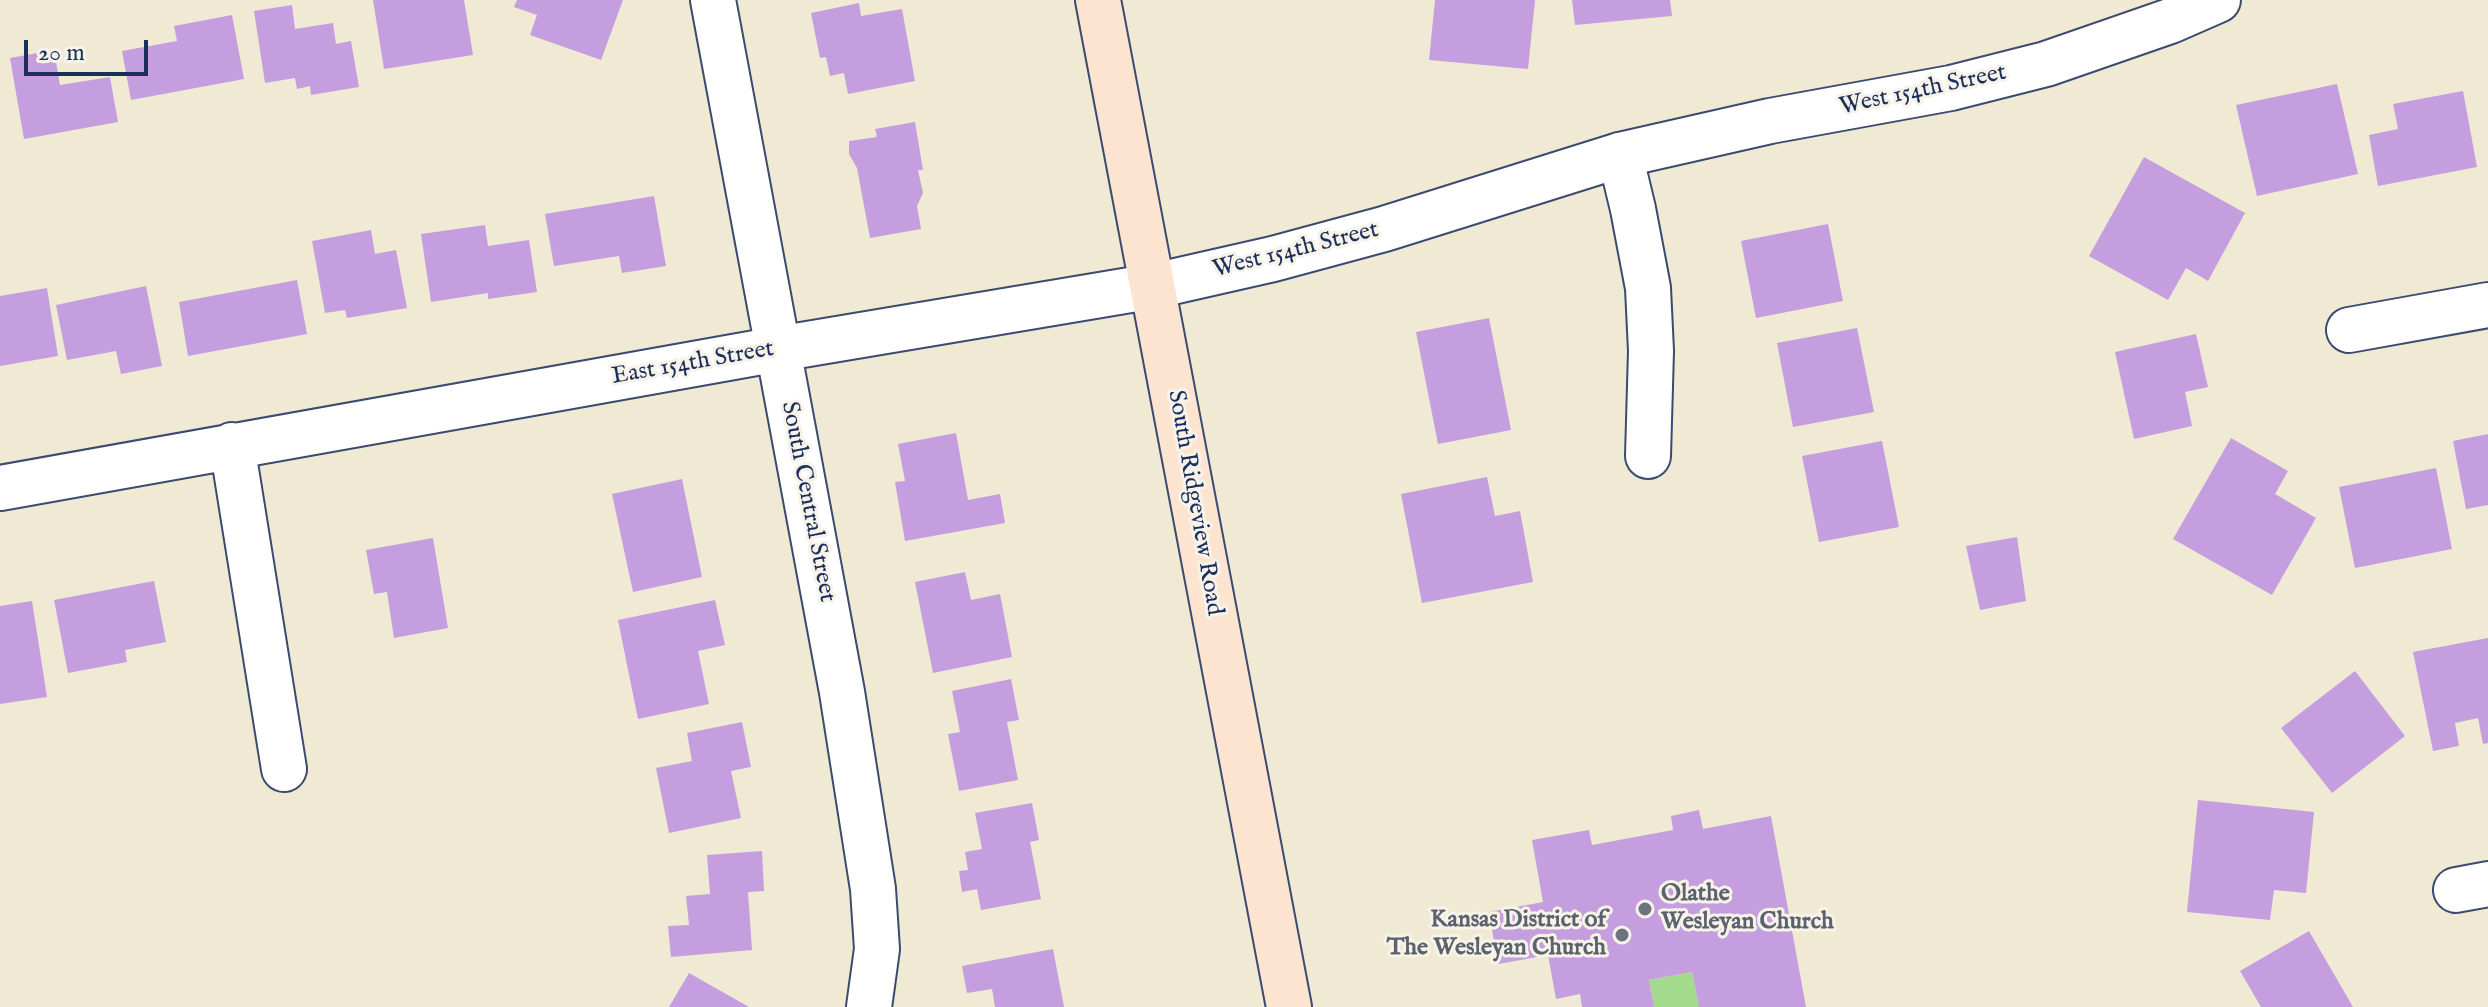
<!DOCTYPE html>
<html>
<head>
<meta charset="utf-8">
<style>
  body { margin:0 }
  #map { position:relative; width:2488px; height:1007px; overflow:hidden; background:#f0ead4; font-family:"IM FELL English",serif }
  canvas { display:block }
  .scale { position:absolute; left:24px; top:40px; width:124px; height:36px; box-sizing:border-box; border:4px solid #1b2f5e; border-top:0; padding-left:10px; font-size:24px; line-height:28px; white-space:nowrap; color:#1b2f5e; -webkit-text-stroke:6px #f7f3e8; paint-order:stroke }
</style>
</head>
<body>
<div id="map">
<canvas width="2488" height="1007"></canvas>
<div class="scale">20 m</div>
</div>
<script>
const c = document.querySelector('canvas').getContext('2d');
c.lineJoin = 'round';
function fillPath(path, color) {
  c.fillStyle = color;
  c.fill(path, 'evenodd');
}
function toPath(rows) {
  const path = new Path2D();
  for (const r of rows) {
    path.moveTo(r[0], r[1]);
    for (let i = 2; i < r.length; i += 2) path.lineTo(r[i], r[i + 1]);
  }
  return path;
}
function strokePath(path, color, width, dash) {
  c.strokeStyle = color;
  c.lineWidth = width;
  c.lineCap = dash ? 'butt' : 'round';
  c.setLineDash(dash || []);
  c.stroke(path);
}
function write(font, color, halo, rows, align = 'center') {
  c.font = font + ' "IM FELL English",serif';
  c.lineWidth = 6;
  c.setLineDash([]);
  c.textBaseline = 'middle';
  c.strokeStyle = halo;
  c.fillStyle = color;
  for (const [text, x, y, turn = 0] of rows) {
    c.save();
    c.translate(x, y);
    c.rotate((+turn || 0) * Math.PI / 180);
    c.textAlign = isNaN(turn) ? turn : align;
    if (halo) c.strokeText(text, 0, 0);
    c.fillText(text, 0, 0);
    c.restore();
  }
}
fillPath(toPath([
  [1692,972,1699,1007,1654,1007,1649,980]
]), '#a4da8b');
fillPath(toPath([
  [373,0,464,0,473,55,384,69],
  [517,0,623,0,601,60,530,35,537,15,514,7],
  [1435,0,1535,0,1528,69,1429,60],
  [1572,0,1670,0,1672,16,1575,25],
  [859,3,861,16,902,9,915,81,848,94,844,73,830,76,826,57,820,58,811,13],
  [292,5,295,29,333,23,336,44,351,41,359,87,311,95,310,86,297,89,295,78,265,83,254,11],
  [232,15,244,79,131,100,122,51,177,41,174,26],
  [54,50,60,85,110,77,118,122,24,139,10,58],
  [2337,84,2358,174,2257,196,2236,105],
  [2463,91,2477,167,2378,186,2369,135,2398,129,2393,104],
  [915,122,923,170,918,170,923,193,917,206,921,229,870,238,857,168,849,154,849,141,877,137,875,129],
  [2144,157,2245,213,2208,281,2186,268,2168,300,2089,256],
  [654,196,666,266,622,273,619,256,554,266,545,214],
  [1828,224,1843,301,1756,318,1741,241],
  [485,225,488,246,529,240,537,292,488,299,488,293,431,302,421,234],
  [371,230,375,254,396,250,407,308,347,318,345,310,325,313,312,241],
  [297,280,307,334,188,356,179,302],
  [146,286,162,366,121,374,116,351,67,360,56,305],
  [47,288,58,356,0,366,0,296],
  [1489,318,1511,430,1438,444,1416,332],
  [1857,328,1874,412,1793,427,1777,343],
  [2196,334,2208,387,2185,392,2192,426,2134,439,2115,352],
  [956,433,968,500,1000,494,1005,523,905,541,895,482,905,481,898,444],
  [2488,434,2488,505,2466,509,2453,441],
  [2231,438,2288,471,2275,494,2316,518,2272,595,2173,539],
  [1882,441,1899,527,1819,542,1802,456],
  [2436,468,2452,549,2355,568,2339,487],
  [1487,477,1495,516,1520,511,1533,582,1422,603,1401,494],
  [682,479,702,577,633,592,612,494],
  [2017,537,2026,601,1980,610,1966,546],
  [433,538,448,628,394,638,387,592,374,594,366,550],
  [965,572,971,600,1000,594,1012,657,933,673,915,582],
  [154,581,166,642,125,650,127,662,68,673,54,600],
  [715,600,725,645,698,651,709,704,638,719,618,620],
  [32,601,47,697,0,704,0,606],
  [2488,638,2488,743,2483,744,2478,718,2455,723,2459,746,2433,751,2413,652],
  [2355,671,2405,736,2332,793,2281,728],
  [1011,679,1019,720,1007,722,1018,780,959,791,948,734,960,732,952,691],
  [742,722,751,767,731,771,741,818,669,833,656,768,692,761,687,733],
  [2198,800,2314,812,2306,893,2274,890,2270,920,2187,912],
  [1032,803,1039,840,1030,842,1041,899,981,910,977,889,962,892,959,871,968,870,965,852,982,849,975,813],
  [1699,810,1703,829,1771,816,1806,1007,1699,1007,1692,972,1649,980,1654,1007,1582,1007,1580,994,1556,999,1548,955,1498,964,1489,912,1543,902,1532,840,1589,830,1592,845,1673,830,1671,816],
  [762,851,764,891,748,892,752,950,671,957,668,926,689,925,686,896,710,894,707,855],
  [2309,931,2353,1007,2261,1007,2240,971],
  [1053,949,1064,1007,995,1007,992,989,967,993,962,966],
  [689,973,749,1007,669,1007]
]), '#c49edf');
const minor = toPath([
  [713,0,842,692,873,889,877,949,869,1007],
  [1620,155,1633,209,1648,288,1651,351,1648,456],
  [2349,330,2488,305],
  [232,445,284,769],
  [0,488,778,349,1154,286],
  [2456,890,2488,884]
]);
const tertiary = toPath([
  [1154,286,1273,259,1384,229,1620,155,1770,121,1951,88,2046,64,2170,21,2218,0]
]);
const secondary = toPath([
  [1098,0,1289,1007]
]);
strokePath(minor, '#3b4b70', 48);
strokePath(tertiary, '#3b4b70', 48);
strokePath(secondary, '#3b4b70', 48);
strokePath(minor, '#fff', 44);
strokePath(tertiary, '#fff', 44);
strokePath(secondary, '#fde4d1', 44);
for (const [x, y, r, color] of [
  [1645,909,8,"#6b7280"],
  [1622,935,8,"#6b7280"]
]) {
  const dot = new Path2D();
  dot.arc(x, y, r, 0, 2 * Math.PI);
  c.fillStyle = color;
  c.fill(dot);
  strokePath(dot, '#f7f3e8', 3);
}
write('24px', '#1b2f5e', '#f7f3e8', [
  ["West 154th Street",1923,91,-12],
  ["West 154th Street",1296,251,-14],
  ["East 154th Street",693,364,-10],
  ["South Central Street",807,502,79],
  ["South Ridgeview Road",1194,503,80]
]);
write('bold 24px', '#5b616d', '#f7f3e8', [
  ["Olathe",1661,895],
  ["Wesleyan Church",1661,923],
  ["Kansas District of",1606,921,"right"],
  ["The Wesleyan Church",1606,949,"right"]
], 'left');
</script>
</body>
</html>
